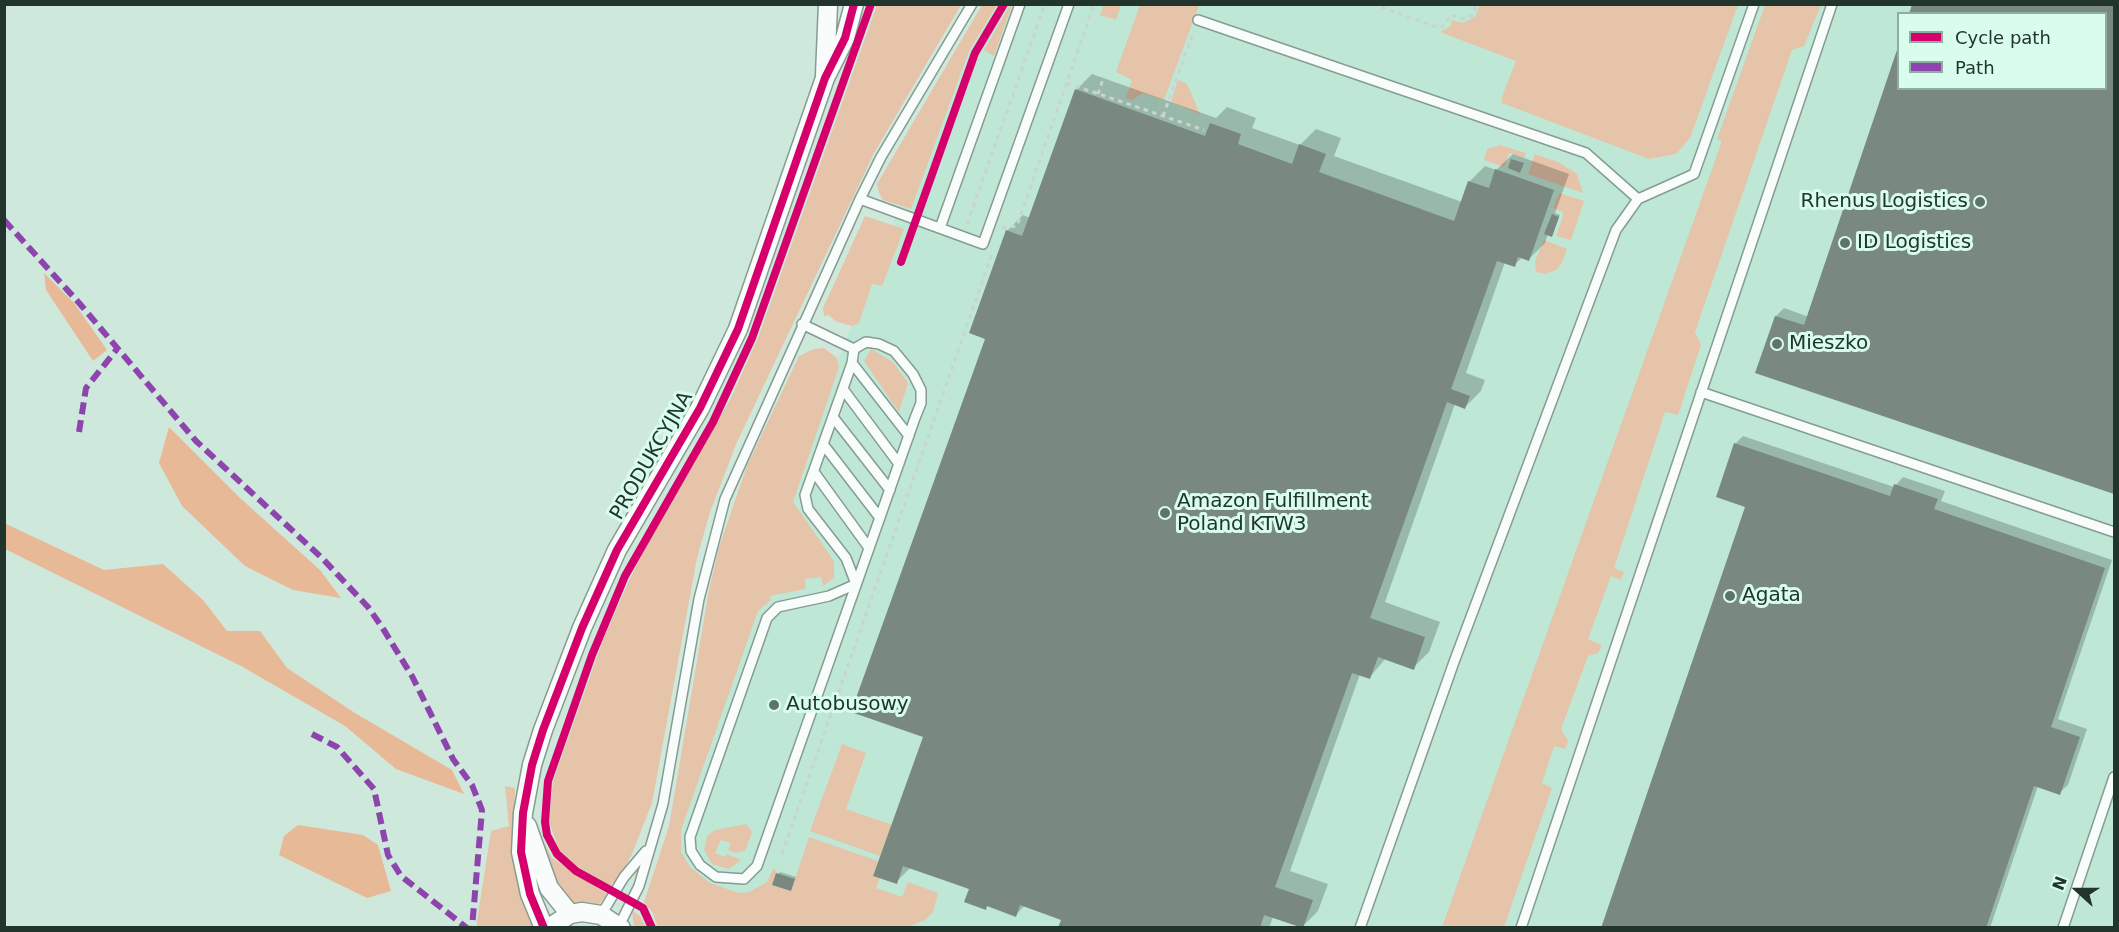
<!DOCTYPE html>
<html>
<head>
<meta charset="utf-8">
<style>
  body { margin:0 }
  #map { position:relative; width:2119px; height:932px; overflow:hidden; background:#cee8dc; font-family:"DejaVu Sans",sans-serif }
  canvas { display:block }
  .frame { position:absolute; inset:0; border:6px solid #22352d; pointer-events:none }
  .legend { position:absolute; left:1897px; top:12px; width:210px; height:78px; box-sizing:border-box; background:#d8fdec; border:2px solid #8fada0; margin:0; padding:8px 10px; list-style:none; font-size:18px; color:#22352d }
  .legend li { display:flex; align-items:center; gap:12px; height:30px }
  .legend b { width:30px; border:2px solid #8fada0 }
  .north { position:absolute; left:2047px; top:860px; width:60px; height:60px; -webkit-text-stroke:4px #d8fdec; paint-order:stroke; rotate:291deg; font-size:16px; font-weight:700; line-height:24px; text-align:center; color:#22352d }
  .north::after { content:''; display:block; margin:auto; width:21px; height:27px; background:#22352d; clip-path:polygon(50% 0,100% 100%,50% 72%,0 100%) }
</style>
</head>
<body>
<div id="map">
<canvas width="2119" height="932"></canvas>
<div class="frame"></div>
<ul class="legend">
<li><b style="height:8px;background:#d6006c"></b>Cycle path</li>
<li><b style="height:8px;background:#8e44ad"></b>Path</li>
</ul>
<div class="north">N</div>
</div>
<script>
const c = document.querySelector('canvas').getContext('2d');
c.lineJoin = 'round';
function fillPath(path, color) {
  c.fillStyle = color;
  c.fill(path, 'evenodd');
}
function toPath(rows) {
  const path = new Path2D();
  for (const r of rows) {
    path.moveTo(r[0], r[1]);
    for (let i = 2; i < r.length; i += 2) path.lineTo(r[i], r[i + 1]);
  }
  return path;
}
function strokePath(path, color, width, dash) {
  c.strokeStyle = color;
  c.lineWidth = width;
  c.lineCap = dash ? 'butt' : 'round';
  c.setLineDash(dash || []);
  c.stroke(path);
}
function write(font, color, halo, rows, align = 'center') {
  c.font = font + ' "DejaVu Sans",sans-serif';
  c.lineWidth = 6;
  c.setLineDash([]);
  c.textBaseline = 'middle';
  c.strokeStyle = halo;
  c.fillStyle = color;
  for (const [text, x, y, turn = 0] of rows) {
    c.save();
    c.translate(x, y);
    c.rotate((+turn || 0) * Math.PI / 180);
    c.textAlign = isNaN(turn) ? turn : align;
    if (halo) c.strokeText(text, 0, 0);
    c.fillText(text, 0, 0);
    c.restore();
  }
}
fillPath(toPath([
  [998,5,2114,5,2114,927,761,927,665,852,836,365,949,83],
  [1898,14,2106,14,2106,88,1898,88]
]), '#bee8d5');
fillPath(toPath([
  [1104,4,1121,5,1116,20,1100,15],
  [1480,4,1738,4,1738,5,1690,138,1676,154,1649,159,1502,103,1502,97,1516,61,1440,32,1451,26,1452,20,1463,23,1475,17],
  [877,5,961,5,874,153,737,442,710,512,697,558,652,803,632,854,616,884,612,883,611,886,570,862,560,852,549,822,553,781,603,640,627,585,652,534,730,400,758,338],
  [982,5,997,5,969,51,911,209,883,200,879,193,877,184],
  [1010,5,1012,5,994,56,984,50],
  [1140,5,1199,5,1164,100,1143,93,1132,100,1126,98,1132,80,1116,72],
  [1765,5,1821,5,1804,46,1792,50,1695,332,1701,345,1678,415,1665,412,1614,568,1624,572,1621,580,1611,576,1588,639,1602,645,1598,653,1588,656,1561,729,1568,741,1565,749,1554,746,1542,783,1552,788,1504,927,1442,927,1722,141,1717,139],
  [1178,80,1187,84,1200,114,1171,102],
  [1500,145,1526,153,1525,158,1509,153,1504,167,1484,160,1487,149],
  [1535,154,1558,162,1577,174,1583,193,1528,174],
  [1559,193,1584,201,1571,240,1556,236,1563,216,1563,212,1553,208],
  [865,216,904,229,882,286,872,284,859,323,852,326,835,321,829,315,824,316,823,308],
  [1544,240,1567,249,1562,263,1556,270,1545,274,1536,272,1535,261],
  [824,348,837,358,839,367,793,502,834,561,834,578,823,586,821,577,805,579,806,589,770,596,771,600,758,611,681,830,681,852,690,867,710,883,739,893,749,892,767,882,773,869,777,871,772,885,795,879,809,837,878,861,873,875,880,878,876,888,902,897,908,882,938,893,933,912,925,920,907,927,658,928,653,913,644,902,669,826,709,590,719,547,747,466,799,356,814,349],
  [871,349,893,362,908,383,899,412,864,361],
  [842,744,866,753,846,809,892,825,880,856,810,831],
  [505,786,515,788,513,838,522,894,536,927,476,928,491,831,509,826],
  [746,824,752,832,745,851,735,853,728,850,731,843,721,840,715,853,725,857,727,854,741,860,729,869,712,864,704,850,707,836,715,830],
  [536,827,552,858,607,894,599,904,580,907,565,899,553,886],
  [632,911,639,915,646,927,634,927]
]), '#e5c4a9');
fillPath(toPath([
  [44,273,74,303,107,350,93,361,46,290],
  [169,427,240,498,320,570,341,598,293,590,245,566,182,506,159,463],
  [4,523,104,570,163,564,203,600,227,631,260,631,287,668,355,713,452,770,464,794,396,769,345,726,241,666,5,549],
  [298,825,363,835,378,845,391,891,367,898,279,855,284,836]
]), '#e8b997');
fillPath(toPath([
  [1914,4,2114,4,2114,492,1757,372,1776,316,1784,308,1809,317,1898,50,1898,88,2106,88,2106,14],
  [1092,74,1216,118,1227,107,1256,118,1252,128,1300,145,1316,129,1341,138,1334,156,1462,202,1469,182,1485,166,1496,170,1513,154,1569,174,1555,213,1560,215,1553,233,1548,234,1545,243,1529,259,1523,257,1514,265,1505,262,1466,373,1485,380,1481,391,1465,407,1455,404,1385,602,1440,622,1429,652,1413,668,1386,658,1369,678,1360,674,1290,871,1328,884,1318,911,1302,927,1273,917,1269,928,1059,928,1063,919,1025,905,1016,915,988,905,985,908,971,888,911,867,896,882,925,736,987,338,1007,231,1023,215,1030,218,1076,90],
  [1743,436,1894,487,1903,477,1945,491,1941,501,2112,560,2058,719,2087,729,2068,785,2059,793,2038,786,1990,928,1603,928,1747,506,1735,444],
  [780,872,796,877,790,889,778,874]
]), '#0003');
fillPath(toPath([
  [1912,4,2114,4,2114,494,1755,373,1775,316,1804,325,1898,47,1898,88,2106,88,2106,14,1909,14],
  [1075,89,1205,136,1210,123,1241,134,1238,144,1292,164,1299,144,1326,154,1319,172,1454,221,1468,181,1489,188,1495,169,1554,190,1529,261,1518,257,1515,267,1497,261,1451,389,1470,396,1465,409,1447,402,1370,618,1425,637,1414,670,1378,657,1370,679,1352,673,1275,887,1313,900,1303,928,1264,915,1260,928,1058,928,1061,920,1020,905,1016,917,987,906,986,910,964,902,969,889,903,866,897,884,873,876,923,737,851,712,985,339,969,333,1006,230,1022,236],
  [1511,159,1524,163,1520,173,1508,168],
  [1552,214,1559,217,1552,237,1544,234],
  [1734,443,1890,496,1894,484,1938,499,1934,509,2105,568,2051,727,2080,737,2060,795,2034,786,1986,928,1601,928,1745,507,1716,497],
  [776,873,795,879,791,891,772,885]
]), '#79897f');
const service = toPath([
  [1198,20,1586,153,1638,199],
  [860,199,983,244,1069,4],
  [940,228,1020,4],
  [802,324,854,349],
  [852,363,909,436],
  [843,389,899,464],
  [1701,392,2114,532],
  [833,417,890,490],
  [915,418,921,403,921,390,913,374,894,351,879,344,866,342,854,349,852,363,805,495,808,509,846,558,856,584,829,596,778,607,767,618,690,837,691,851,700,865,716,877,744,879,757,866,915,418],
  [823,444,880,518],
  [814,472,869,548],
  [601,915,624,877,646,851],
  [619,926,639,886,663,804,699,599,725,499,860,199,881,157,972,4],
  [1360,928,1454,662,1616,230,1638,199,1694,174,1754,4],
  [1521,928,1832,4],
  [2063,928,2114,777]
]);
const minor = toPath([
  [825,75,828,4],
  [527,826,549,888,570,914],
  [544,928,530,894,521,852,523,813,532,765,543,730,582,628,617,550,700,408,738,329,825,78,845,38,854,4],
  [549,928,570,914,582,912,601,915,621,928]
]);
strokePath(service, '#879b92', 12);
strokePath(minor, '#879b92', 21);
strokePath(toPath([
  [1373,4,1439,28,1445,25,1450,15,1465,19,1473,15,1476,4],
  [1067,83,1204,130],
  [1098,94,1104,76],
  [1163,116,1194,31],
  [967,224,1045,4],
  [1002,228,1017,226,1094,4],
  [782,854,993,251]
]), '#cbd3cf', 3, [4.5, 4.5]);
strokePath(service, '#f8fcfa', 9);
strokePath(minor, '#f8fcfa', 18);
strokePath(toPath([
  [4,220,80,304,196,441,322,558,368,607,382,627,412,676,453,759,472,785,482,810,472,928],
  [79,432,86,388,117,349],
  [312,734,337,747,374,789,388,855,401,876,467,928]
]), '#8e44ad', 6, [12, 6]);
strokePath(toPath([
  [901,262,975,53,1004,4],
  [544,928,530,894,521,852,523,813,532,765,543,730,582,628,617,550,700,408,738,329,825,78,845,38,854,4],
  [652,928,643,908,576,871,557,854,547,835,545,822,548,781,592,655,625,576,713,422,752,338,871,4]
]), '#d6006c', 8);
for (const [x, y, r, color] of [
  [1980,202,6,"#5e746a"],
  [1845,243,6,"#5e746a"],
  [1777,344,6,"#5e746a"],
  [1165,513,6,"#5e746a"],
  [1730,596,6,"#5e746a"],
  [774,705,6,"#5e746a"]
]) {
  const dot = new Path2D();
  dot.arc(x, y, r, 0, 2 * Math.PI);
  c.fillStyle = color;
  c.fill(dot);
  strokePath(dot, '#d8fdec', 2);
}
write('20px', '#22352d', '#d8fdec', [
  ["Rhenus Logistics",1968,202,"right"],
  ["ID Logistics",1857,243],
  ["Mieszko",1789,344],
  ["Amazon Fulfillment",1177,502],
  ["Poland KTW3",1177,525],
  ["Agata",1742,596],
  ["Autobusowy",786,705]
], 'left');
write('20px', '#22352d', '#d8fdec', [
  ["PRODUKCYJNA",652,456,-60]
]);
</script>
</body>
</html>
